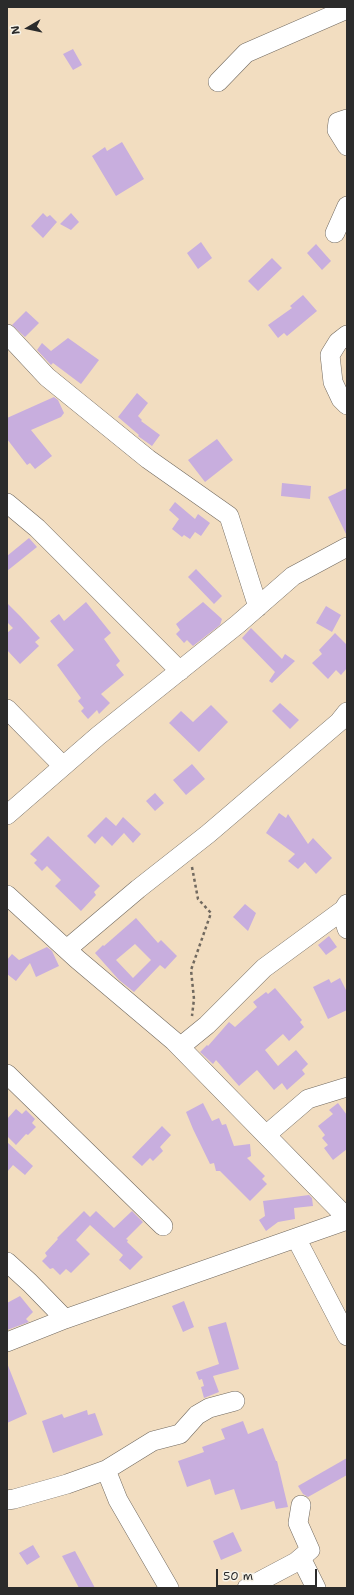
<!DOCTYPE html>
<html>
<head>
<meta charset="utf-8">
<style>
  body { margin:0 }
  #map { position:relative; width:354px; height:1595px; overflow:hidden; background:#f2ddc0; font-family:"Shantell Sans",sans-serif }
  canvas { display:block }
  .frame { position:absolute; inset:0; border:8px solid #2b2b2b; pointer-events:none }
  .north { position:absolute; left:8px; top:8px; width:40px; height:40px; -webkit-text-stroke:3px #f7f3e8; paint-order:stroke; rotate:261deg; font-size:11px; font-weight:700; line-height:16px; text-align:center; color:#2b2b2b }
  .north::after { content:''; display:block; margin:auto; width:14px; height:18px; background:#2b2b2b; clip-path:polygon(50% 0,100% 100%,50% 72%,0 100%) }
  .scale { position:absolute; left:216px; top:1569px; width:101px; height:18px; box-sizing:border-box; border:2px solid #2b2b2b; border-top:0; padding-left:5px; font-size:12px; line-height:14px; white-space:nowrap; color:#2b2b2b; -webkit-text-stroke:3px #f7f3e8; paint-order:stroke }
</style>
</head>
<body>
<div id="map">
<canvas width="354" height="1595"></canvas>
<div class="frame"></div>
<div class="north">N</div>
<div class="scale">50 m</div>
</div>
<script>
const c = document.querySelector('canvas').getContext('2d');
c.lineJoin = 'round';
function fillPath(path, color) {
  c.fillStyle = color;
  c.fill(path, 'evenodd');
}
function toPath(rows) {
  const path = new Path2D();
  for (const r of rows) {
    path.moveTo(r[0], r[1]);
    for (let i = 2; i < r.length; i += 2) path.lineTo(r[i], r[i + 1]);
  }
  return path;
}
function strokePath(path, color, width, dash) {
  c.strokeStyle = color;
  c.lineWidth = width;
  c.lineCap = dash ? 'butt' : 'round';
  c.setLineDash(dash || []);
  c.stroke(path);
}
fillPath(toPath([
  [73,49,82,65,73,70,63,54],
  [122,142,144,179,116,196,92,156,105,147,107,151],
  [43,213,47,217,50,215,57,222,43,238,31,226],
  [71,213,79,222,71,230,60,224],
  [201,242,212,258,198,269,187,253],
  [316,244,331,261,322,270,307,253],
  [272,258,282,268,258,291,248,281],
  [303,295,317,311,287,336,284,333,278,338,268,325,292,308,290,306],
  [26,311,39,323,25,337,12,325],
  [68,338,99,360,81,384,53,363,51,365,37,350,42,343,51,351],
  [137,393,148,403,138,416,142,420,141,421,160,435,152,446,138,436,139,435,118,417],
  [54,397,58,400,64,413,61,417,31,430,52,456,35,469,30,463,27,465,7,439,7,418],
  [217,439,233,460,205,482,188,460],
  [282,483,311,486,310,499,281,496],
  [347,488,347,536,328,497],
  [175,502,195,519,198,514,210,523,201,536,195,532,190,539,184,535,182,537,172,529,179,519,169,510],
  [29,538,37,547,7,571,7,556],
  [196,569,222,596,214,604,188,577],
  [86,602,111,633,104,639,120,661,116,665,124,675,101,694,110,703,99,714,97,710,88,719,81,711,84,708,78,701,81,698,57,665,74,650,50,621,59,614,64,621],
  [203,602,222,619,220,625,193,646,187,640,184,643,176,634,180,630,176,624],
  [7,603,20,616,40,638,35,642,39,646,20,664,7,650,7,633,13,628,7,622],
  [326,606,341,615,332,632,316,623],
  [251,628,282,659,285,654,295,661,272,683,269,681,275,672,242,638],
  [335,633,347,645,347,668,341,675,336,670,328,679,312,663,322,654,319,650],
  [280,703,299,720,290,729,272,711],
  [211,705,228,722,199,752,169,723,181,711,193,722],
  [192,764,205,779,186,795,173,780],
  [155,793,164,803,155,811,146,801],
  [279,813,286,818,288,814,308,844,313,838,332,858,316,874,305,862,298,869,288,861,295,854,266,833],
  [106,817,116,826,123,817,141,834,133,843,124,833,112,846,102,836,95,844,87,836],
  [48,836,100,886,94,892,96,895,81,911,55,886,61,880,47,866,42,871,34,863,37,860,30,854],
  [245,904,256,913,248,931,233,917],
  [136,918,158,943,161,940,177,956,165,969,160,965,134,992,119,980,95,953,103,945,104,946],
  [135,944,151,960,133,978,116,960],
  [329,936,337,947,326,955,318,945],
  [47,947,52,951,59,966,36,977,30,963,16,981,7,974,7,960,12,954,19,960],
  [340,978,347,992,347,1010,328,1019,313,987,329,979,331,983],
  [275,988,302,1020,300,1022,304,1027,289,1041,283,1034,265,1050,278,1066,296,1050,308,1064,302,1070,305,1074,287,1090,282,1083,274,1090,257,1070,239,1086,216,1060,213,1064,200,1052,207,1045,208,1046,229,1022,235,1027,257,1007,253,1002,266,992,268,994],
  [203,1103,212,1121,219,1118,222,1125,226,1124,234,1146,250,1144,251,1156,247,1158,265,1176,262,1179,267,1184,250,1201,220,1171,216,1171,214,1163,210,1164,193,1129,186,1112],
  [338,1103,347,1115,347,1149,333,1160,324,1148,328,1145,322,1138,325,1135,318,1126,333,1114,329,1110],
  [16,1109,22,1114,26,1110,35,1119,32,1123,36,1127,28,1135,26,1134,16,1145,7,1136,7,1119],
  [162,1126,171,1135,160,1147,163,1151,153,1161,150,1158,142,1166,132,1157],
  [7,1142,33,1166,25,1175,13,1165,7,1172],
  [309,1195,312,1198,313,1206,294,1208,295,1219,278,1222,266,1231,259,1220,265,1216,263,1201],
  [84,1211,90,1217,96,1211,114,1228,132,1211,143,1222,126,1239,128,1240,127,1242,143,1257,130,1270,119,1260,123,1255,90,1225,76,1240,90,1254,71,1273,66,1269,60,1275,53,1268,50,1269,42,1261,47,1256,45,1253,58,1239,57,1238],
  [20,1296,33,1312,26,1319,29,1322,7,1330,7,1303],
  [184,1301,194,1327,183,1332,172,1306],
  [226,1322,239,1369,213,1376,219,1392,204,1398,201,1387,204,1386,202,1379,199,1380,196,1372,219,1364,208,1327],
  [7,1363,27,1414,7,1423],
  [87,1410,88,1415,95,1413,103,1435,53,1453,42,1421,62,1414,64,1418],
  [243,1421,248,1434,263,1428,276,1461,277,1461,288,1507,276,1509,274,1501,241,1510,234,1489,215,1495,210,1479,187,1487,178,1461,204,1452,202,1447,225,1439,221,1429],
  [347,1458,347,1475,308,1497,303,1494,298,1486],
  [233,1532,242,1551,221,1560,213,1541],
  [33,1545,40,1557,27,1565,19,1553],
  [75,1551,95,1588,79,1588,62,1556]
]), '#c8aede');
const minor = toPath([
  [218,82,246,53,347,9],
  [347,119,338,122,337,130,347,146],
  [335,233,347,206],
  [7,334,47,377,148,459,229,516,258,607],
  [347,335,338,342,330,355,333,382,341,399,347,405],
  [7,503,37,528,180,671],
  [7,709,63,766],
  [7,815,98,736,238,624,293,576,347,547],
  [7,895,77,959,174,1041,347,1218],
  [347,904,342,912,347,929],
  [67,949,138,889,208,834,339,722,347,712],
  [180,1047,207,1025,264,968,343,910],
  [7,1074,163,1226],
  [266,1135,308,1099,347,1087],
  [296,1238,347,1336],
  [7,1262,30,1283,65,1319],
  [7,1342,65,1319,347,1220],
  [106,1470,118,1500,169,1588],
  [7,1500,14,1499,67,1484,106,1470,153,1441,180,1434,197,1415,209,1408,235,1401],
  [301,1558,316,1588],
  [247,1588,296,1562,310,1550,298,1523,301,1505]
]);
strokePath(minor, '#71695f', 20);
strokePath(toPath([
  [192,867,198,899,211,913,191,970,194,999,192,1016]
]), '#71695f', 2.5, [3, 3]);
strokePath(minor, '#fff', 19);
</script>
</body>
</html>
